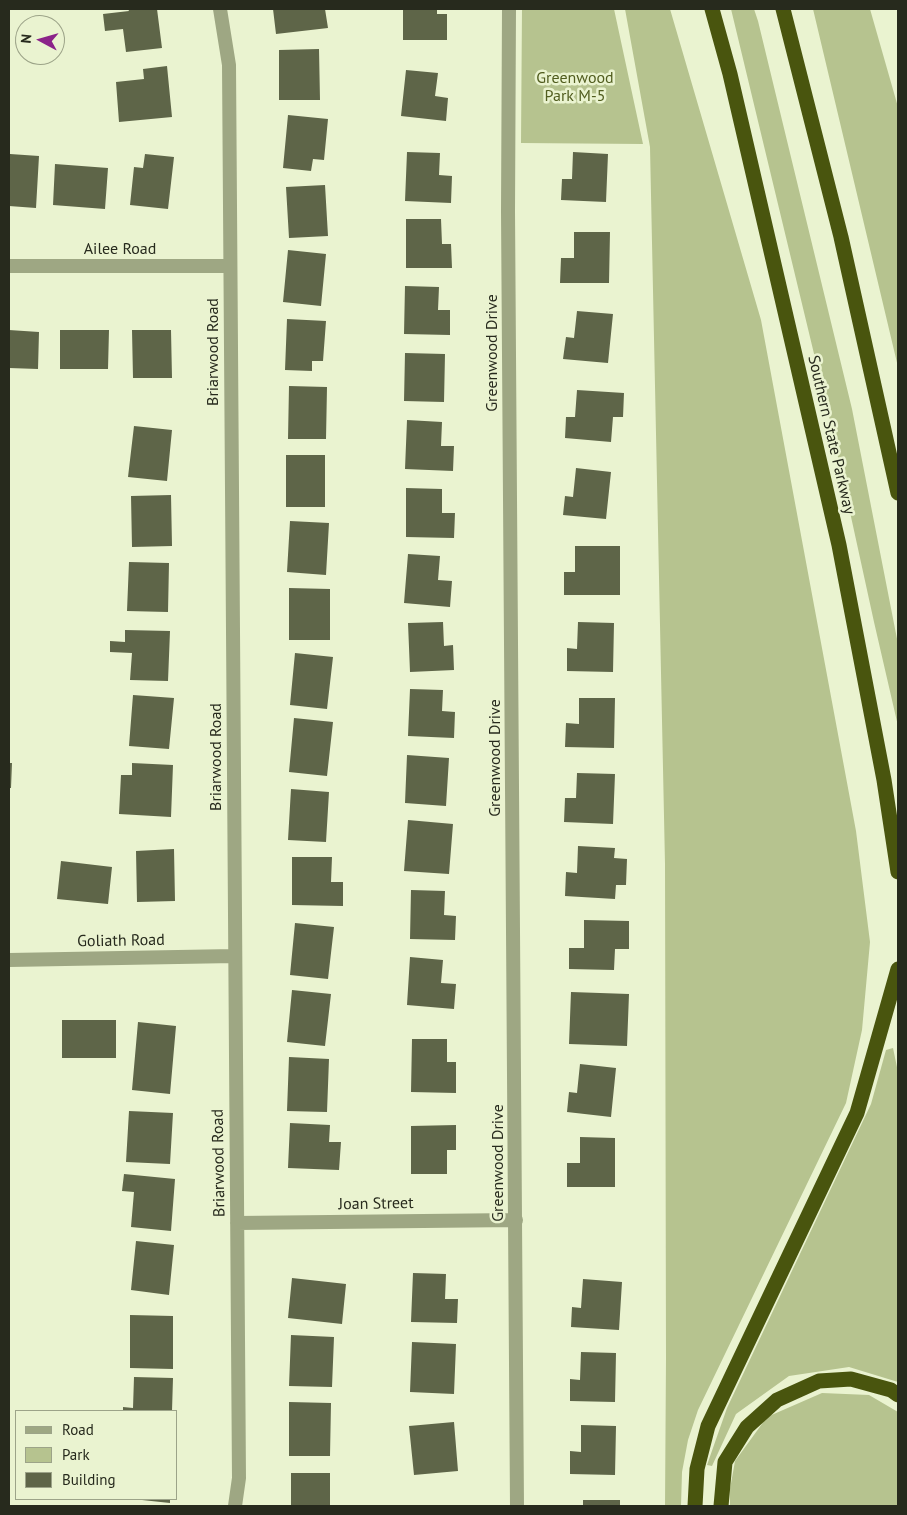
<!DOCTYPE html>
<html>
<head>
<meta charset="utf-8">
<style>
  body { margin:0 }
  #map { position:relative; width:907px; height:1515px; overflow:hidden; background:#eaf3d0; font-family:"PT Sans",sans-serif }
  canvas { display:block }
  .frame { position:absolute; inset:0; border:10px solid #272a1d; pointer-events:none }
  .legend { position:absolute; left:15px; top:1410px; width:162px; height:90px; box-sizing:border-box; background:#eaf3d0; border:1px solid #9ca388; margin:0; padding:6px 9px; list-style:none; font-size:15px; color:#272a1d }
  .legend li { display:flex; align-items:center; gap:10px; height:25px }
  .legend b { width:25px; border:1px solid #9ca388 }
  .north { position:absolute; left:15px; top:15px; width:50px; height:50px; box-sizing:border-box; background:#eaf3d0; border:1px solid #9ca388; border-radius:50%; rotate:276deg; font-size:14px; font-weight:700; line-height:20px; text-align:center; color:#272a1d }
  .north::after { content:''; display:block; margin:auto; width:18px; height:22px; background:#8b2389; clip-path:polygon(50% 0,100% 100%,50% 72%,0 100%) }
</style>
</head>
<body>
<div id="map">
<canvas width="907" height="1515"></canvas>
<div class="frame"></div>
<ul class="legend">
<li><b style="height:6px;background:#9ea783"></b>Road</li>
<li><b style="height:14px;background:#b6c38f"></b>Park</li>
<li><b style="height:14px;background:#5e6548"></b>Building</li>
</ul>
<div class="north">N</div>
</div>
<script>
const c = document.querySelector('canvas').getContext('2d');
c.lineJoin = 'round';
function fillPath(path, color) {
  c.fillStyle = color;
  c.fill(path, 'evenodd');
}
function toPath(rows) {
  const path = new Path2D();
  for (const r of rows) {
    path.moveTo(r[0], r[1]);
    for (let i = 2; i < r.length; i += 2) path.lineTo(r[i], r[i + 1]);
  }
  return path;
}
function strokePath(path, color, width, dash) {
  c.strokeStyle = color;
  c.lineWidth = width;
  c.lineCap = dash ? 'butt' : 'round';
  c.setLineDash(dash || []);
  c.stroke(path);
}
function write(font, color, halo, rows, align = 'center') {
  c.font = font + ' "PT Sans",sans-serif';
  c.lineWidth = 5;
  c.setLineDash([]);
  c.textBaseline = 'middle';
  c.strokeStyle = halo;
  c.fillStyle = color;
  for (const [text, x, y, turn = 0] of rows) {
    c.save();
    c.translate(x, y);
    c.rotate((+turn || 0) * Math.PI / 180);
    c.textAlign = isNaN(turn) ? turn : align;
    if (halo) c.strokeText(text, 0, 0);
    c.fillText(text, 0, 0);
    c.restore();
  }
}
fillPath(toPath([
  [522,9,614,9,643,144,521,143],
  [625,9,670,9,761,320,856,831,870,942,862,1030,846,1103,698,1410,688,1440,682,1472,681,1506,665,1506,666,1358,665,864,650,147],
  [731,9,754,9,758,21,852,409,898,644,898,726,874,622,829,416],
  [813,9,870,9,898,107,898,367],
  [893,1048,898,1072,898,1382,849,1367,789,1376,736,1414,712,1466,707,1465,727,1408,871,1104,886,1050],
  [822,1393,869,1395,898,1412,898,1506,730,1506,730,1489,735,1461,767,1417]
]), '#b6c38f');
fillPath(toPath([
  [128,9,157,9,162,48,126,52,123,29,105,31,103,14,129,11],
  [273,9,325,9,328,28,276,34],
  [403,9,437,9,437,14,447,14,447,40,403,40],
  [319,49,320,100,279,100,279,50],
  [167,66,172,117,119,122,116,82,144,79,143,69],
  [406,70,438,73,435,96,448,98,446,121,401,116],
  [288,115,328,119,324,160,313,159,311,171,283,168],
  [407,152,440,153,439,175,452,176,451,203,405,201],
  [573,152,608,154,606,202,561,200,562,179,572,179],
  [10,154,39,156,36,208,9,206],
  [145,154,174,157,168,209,130,205,134,167,143,168],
  [55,164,108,168,105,209,53,205],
  [325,185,328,236,289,238,286,187],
  [406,219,441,219,442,244,451,244,452,268,406,268],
  [574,232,610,232,609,283,560,283,561,258,574,258],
  [288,250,326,254,321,306,283,302],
  [405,286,439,287,438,310,450,310,450,335,404,334],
  [577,311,613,314,608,363,563,359,566,337,574,338],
  [287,319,326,321,323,361,312,361,312,371,285,370],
  [9,330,39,332,38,369,9,368],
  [60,330,109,330,108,369,60,369],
  [132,330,171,330,172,378,133,378],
  [405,353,445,354,444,402,404,401],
  [289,386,327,387,326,439,288,439],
  [577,390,624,393,623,417,613,417,611,442,565,438,566,417,575,417],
  [407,420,442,422,441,446,454,446,453,471,405,469],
  [134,426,172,430,167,481,128,477],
  [286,455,325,455,325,507,286,507],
  [576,468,611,472,606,519,563,515,565,496,573,497],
  [406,488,442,489,442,513,455,513,454,538,406,537],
  [171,495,172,546,132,547,131,496],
  [290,521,329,523,326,575,287,572],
  [575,546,620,546,620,595,564,595,564,572,575,572],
  [408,554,440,556,438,580,452,581,450,607,404,603],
  [129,562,169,563,168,612,127,611],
  [289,588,330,589,330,640,289,640],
  [443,622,444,646,453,645,454,670,410,672,408,623],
  [578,622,614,623,613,672,567,671,567,648,577,649],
  [125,630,170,631,168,681,130,680,132,653,110,652,110,641,125,642],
  [295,653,333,657,327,709,290,705],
  [410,689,443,690,442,711,455,712,454,738,408,736],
  [133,695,174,698,169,749,129,746],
  [579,698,615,698,614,748,565,747,566,723,579,724],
  [294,718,333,722,327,776,289,772],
  [407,755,449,758,446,806,405,803],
  [9,763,12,763,11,788,9,788],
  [132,763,173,765,171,817,119,814,121,775,132,775],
  [577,773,615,774,613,824,564,822,565,798,576,798],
  [291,789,329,792,326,842,288,840],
  [408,820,453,824,449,874,404,871],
  [578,846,615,848,614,858,627,859,626,885,616,885,615,899,565,896,566,872,577,873],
  [174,849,175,901,137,902,136,851],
  [292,857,332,857,331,882,343,882,343,906,292,905],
  [61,861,112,867,108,904,57,899],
  [411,890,445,891,444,915,456,916,455,940,410,939],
  [584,920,629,921,629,949,615,949,614,970,569,969,569,948,584,948],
  [295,923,334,927,328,979,290,975],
  [410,957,443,960,441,983,456,984,454,1009,407,1005],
  [292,990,331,994,325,1046,287,1042],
  [571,992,629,994,627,1046,569,1044],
  [62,1020,116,1020,116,1058,62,1058],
  [138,1022,176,1026,170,1094,132,1090],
  [412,1039,447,1039,447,1062,456,1062,456,1093,411,1092],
  [289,1057,329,1059,327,1112,287,1111],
  [580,1064,616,1068,611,1117,567,1112,569,1092,577,1093],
  [129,1111,173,1113,170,1164,126,1162],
  [290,1123,330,1125,329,1142,341,1142,339,1170,288,1168],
  [456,1125,456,1150,447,1150,447,1174,411,1174,411,1126],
  [580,1137,615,1138,615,1187,567,1187,567,1163,580,1163],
  [124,1174,175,1179,171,1231,131,1227,134,1192,122,1191],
  [136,1241,174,1245,169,1295,131,1290],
  [413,1273,446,1274,445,1299,458,1299,457,1323,411,1322],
  [292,1278,346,1284,342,1324,288,1318],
  [583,1279,622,1282,619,1330,571,1327,572,1307,581,1308],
  [130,1315,173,1316,173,1369,130,1368],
  [291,1335,334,1337,332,1387,289,1386],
  [412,1342,456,1344,454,1394,410,1392],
  [581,1352,616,1353,615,1402,570,1401,570,1379,580,1380],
  [134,1377,173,1378,172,1411,123,1411,123,1407,133,1408],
  [289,1402,331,1403,330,1456,289,1456],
  [454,1422,458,1471,414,1475,409,1426],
  [581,1425,616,1426,615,1475,570,1474,570,1451,581,1452],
  [291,1473,330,1473,330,1506,291,1506],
  [142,1499,170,1499,170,1503,142,1500],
  [583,1500,620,1500,620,1506,583,1506]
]), '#5e6548');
strokePath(toPath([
  [220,9,229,65,239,1478,235,1506],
  [509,9,508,211,517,1506],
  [9,266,230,266],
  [9,960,234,956],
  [237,1223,516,1220]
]), '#9ea783', 14);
strokePath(toPath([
  [712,9,730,74,839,545,884,780,898,872],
  [783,9,841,237,898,493],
  [695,1506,697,1469,708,1426,857,1113,898,969],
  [721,1506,725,1462,747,1427,777,1400,819,1381,851,1379,891,1390,898,1395]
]), '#49550e', 15);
write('16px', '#515d1f', '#eaf3d0', [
  ["Greenwood",575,78],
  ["Park M-5",575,96]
]);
write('16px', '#272a1d', '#eaf3d0', [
  ["Ailee Road",120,249],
  ["Briarwood Road",213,352,-90],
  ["Greenwood Drive",492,353,-90],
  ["Southern State Parkway",831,435,77],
  ["Briarwood Road",216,757,-90],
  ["Greenwood Drive",495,758,-90],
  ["Goliath Road",121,941,-1],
  ["Briarwood Road",219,1163,-91],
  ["Greenwood Drive",498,1163,-90],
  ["Joan Street",376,1204,-1]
]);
</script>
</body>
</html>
